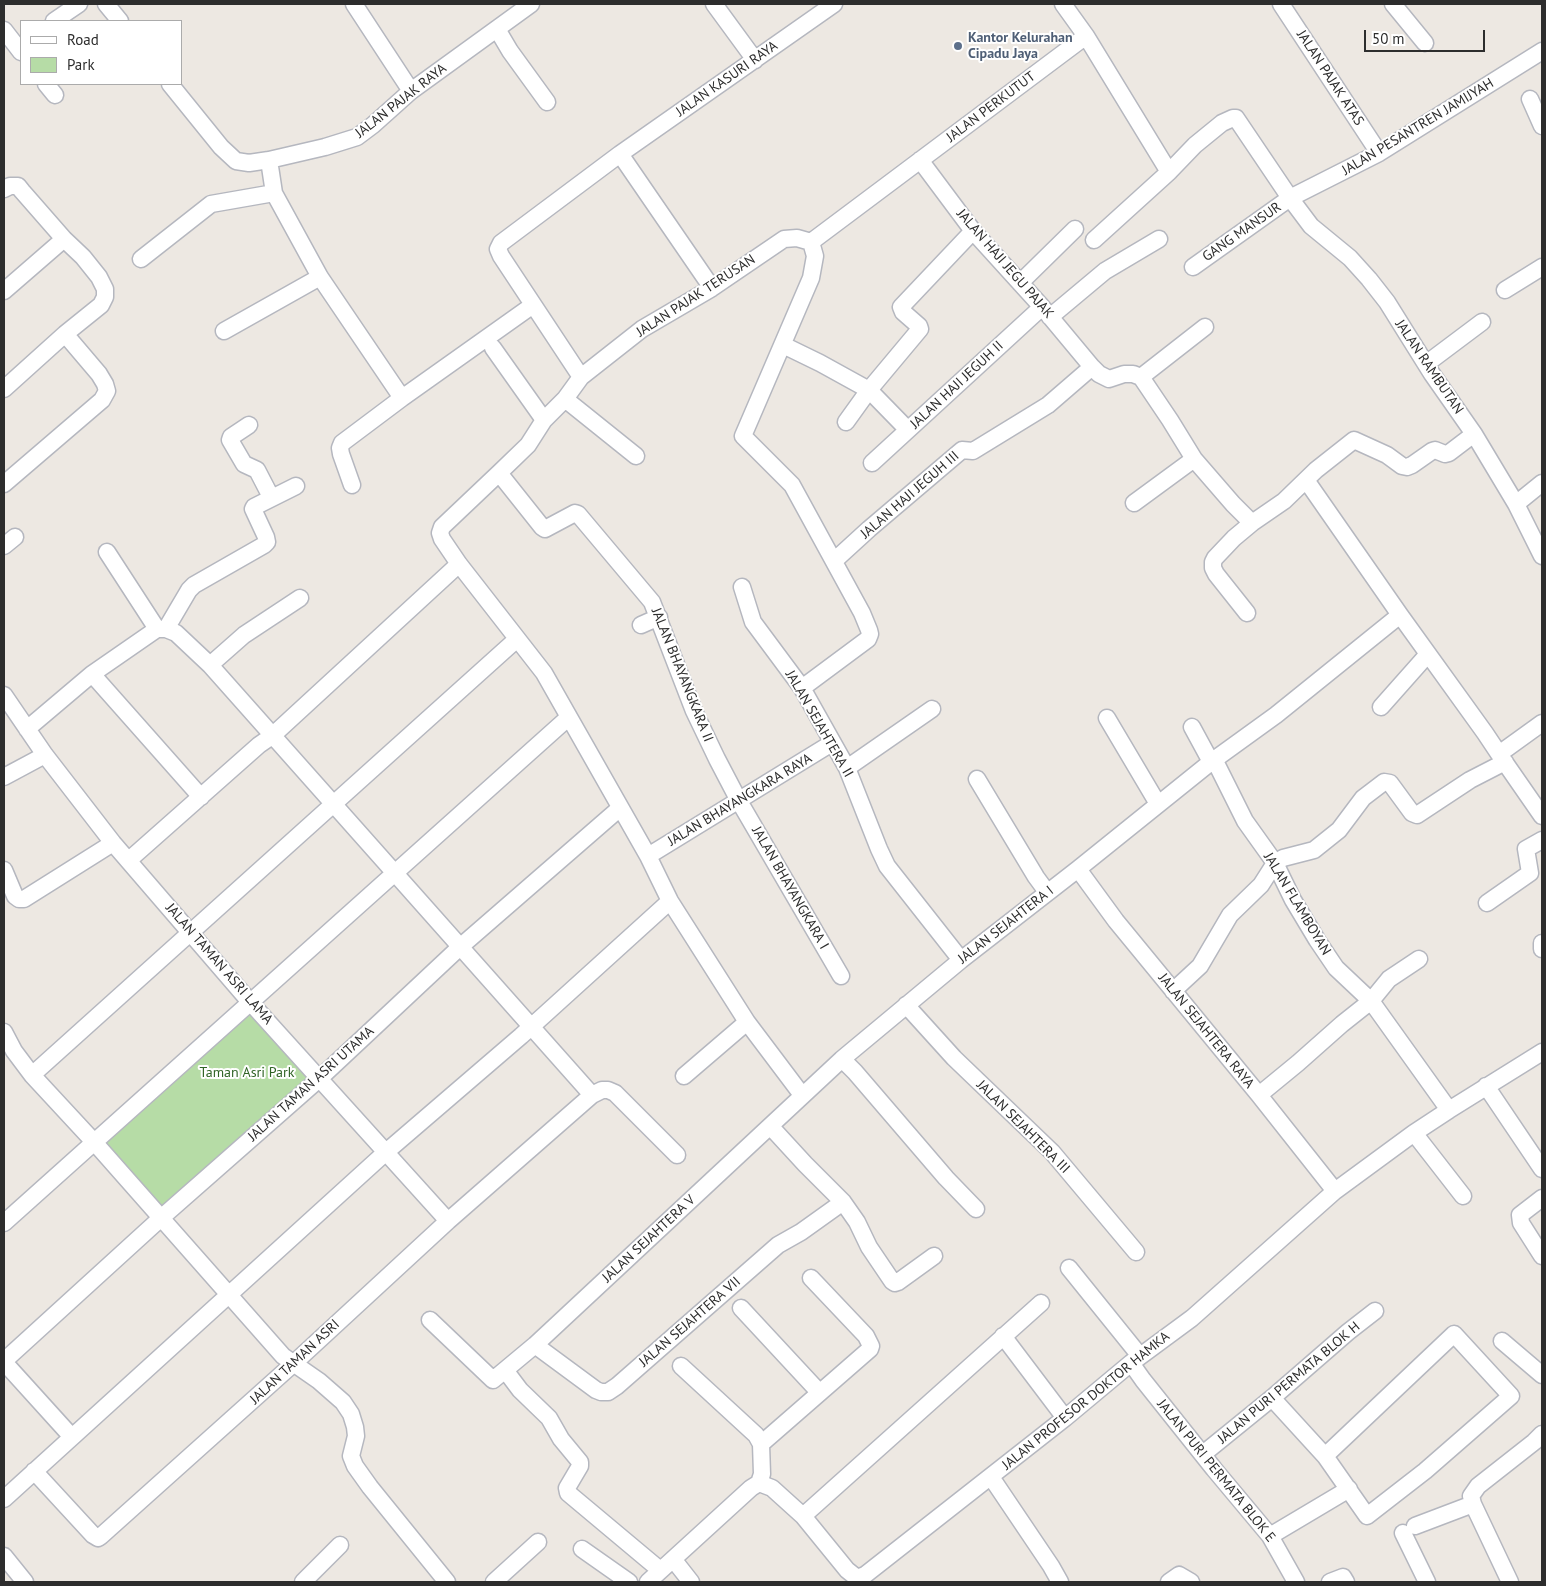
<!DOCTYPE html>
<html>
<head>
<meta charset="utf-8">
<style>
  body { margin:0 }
  #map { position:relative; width:1546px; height:1586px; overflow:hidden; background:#ede8e2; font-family:"PT Sans",sans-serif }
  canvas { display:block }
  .frame { position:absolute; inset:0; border:5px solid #2d2d2d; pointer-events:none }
  .legend { position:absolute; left:20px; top:20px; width:162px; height:65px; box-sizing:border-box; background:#fff; border:1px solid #ababab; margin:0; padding:6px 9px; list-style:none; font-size:15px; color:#2d2d2d }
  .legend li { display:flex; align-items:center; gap:10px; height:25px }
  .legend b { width:25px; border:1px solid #ababab }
  .scale { position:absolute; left:1364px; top:30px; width:121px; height:22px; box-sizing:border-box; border:2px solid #2d2d2d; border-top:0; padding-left:6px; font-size:15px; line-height:18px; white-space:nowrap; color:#2d2d2d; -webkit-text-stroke:4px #fff; paint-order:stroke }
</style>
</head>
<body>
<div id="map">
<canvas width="1546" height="1586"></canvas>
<div class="frame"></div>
<ul class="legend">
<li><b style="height:6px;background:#fff"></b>Road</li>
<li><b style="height:14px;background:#b6dca6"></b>Park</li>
</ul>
<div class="scale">50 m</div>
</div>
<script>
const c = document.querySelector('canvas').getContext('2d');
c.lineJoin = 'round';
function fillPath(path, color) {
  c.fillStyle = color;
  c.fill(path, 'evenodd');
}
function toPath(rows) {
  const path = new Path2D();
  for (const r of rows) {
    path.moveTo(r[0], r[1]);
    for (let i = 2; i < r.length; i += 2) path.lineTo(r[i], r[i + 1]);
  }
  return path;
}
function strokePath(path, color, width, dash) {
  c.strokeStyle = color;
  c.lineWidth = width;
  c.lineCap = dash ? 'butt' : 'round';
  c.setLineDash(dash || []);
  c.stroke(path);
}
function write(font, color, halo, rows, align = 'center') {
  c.font = font + ' "PT Sans",sans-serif';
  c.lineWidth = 4;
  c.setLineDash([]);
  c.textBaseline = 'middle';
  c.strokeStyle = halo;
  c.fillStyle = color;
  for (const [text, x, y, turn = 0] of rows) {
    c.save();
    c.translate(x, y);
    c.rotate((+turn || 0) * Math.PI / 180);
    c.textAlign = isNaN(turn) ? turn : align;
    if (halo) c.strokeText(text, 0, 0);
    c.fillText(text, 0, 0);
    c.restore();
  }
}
fillPath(toPath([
  [249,998,323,1077,161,1217,95,1142]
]), '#b6dca6');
const minor = toPath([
  [106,4,120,21],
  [354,4,411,91],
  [714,4,755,60],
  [1063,4,1086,36,1169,172],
  [1281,4,1379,153],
  [1393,4,1425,43],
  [54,21,79,4],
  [497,29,510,51,547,102],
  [4,30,21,52],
  [46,84,55,95],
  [170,84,221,147,236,161,249,163,269,160,325,147,357,137,373,125,411,91,531,4],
  [1530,99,1542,126],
  [620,154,712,288],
  [269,160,274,193,320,277,402,398],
  [920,160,973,231,1042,307,1092,367],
  [4,189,10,186,18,186,22,191,64,239,83,257,99,277,105,289,105,297,101,305,65,334,4,389],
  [1094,240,1169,172,1195,145,1222,123,1233,118,1236,118,1290,198,1311,226,1350,258,1369,279,1387,302,1432,374,1474,434,1516,504,1542,556],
  [141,259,211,204,274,193],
  [1193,267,1290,198,1379,153,1542,51],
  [1020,283,1075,229],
  [1505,290,1542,267],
  [4,291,64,239],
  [1050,317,1105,271,1159,239],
  [224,331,320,277],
  [783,345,820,363,869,390,846,422],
  [493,348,544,420],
  [1426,364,1482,322],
  [581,377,501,256,498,249,501,243,620,154,834,4],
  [1141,377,1170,420,1194,459,1233,504,1252,523,1284,501,1316,470,1354,440,1387,455,1402,466,1407,467,1412,465,1432,451,1435,450,1445,454,1449,453,1474,434],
  [1141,377,1205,327],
  [565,399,636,456],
  [249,425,231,437,230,440,244,464,257,470,271,497],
  [908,430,869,390,920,329,919,326,903,312,901,307,973,231],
  [872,463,1042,307],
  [499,473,542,527,545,529,575,513,578,514,652,602,694,711,717,759,739,801,841,976],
  [1306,480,1400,615,1485,733,1499,754,1542,723],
  [4,484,102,400,107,391,105,384,99,374,65,334],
  [352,485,341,454,340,448,342,443,402,398,533,305],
  [1134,503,1194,459],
  [1516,504,1542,483],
  [4,546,15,537],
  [107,552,157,629],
  [834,561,869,529,962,450,973,451,1048,405,1092,367,1099,374,1109,379,1124,374,1133,374,1141,377],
  [742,587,753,622,802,688,847,768,879,849,887,866,961,960],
  [1247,613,1216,574,1213,568,1213,562,1215,558,1234,538,1252,523],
  [641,625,659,617],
  [166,629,189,590,194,585,264,545,267,542,266,537,253,509,254,507,296,486],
  [210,665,244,635,300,598],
  [92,674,201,797],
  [802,688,868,639,870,634,869,630,862,613,792,485,743,436,811,278,815,256,811,242],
  [4,695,45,755,113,843,250,1002,448,1221],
  [1381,707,1428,654],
  [1107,718,1158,804],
  [1192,727,1211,762],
  [27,729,92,674,157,629,166,629,176,633,210,665,592,1095],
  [1499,754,1542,816],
  [1214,759,1245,821,1275,863,1293,900,1317,940,1336,968,1371,1001,1449,1110],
  [847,768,932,709],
  [4,777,45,755],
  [977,779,1036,877,1047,892],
  [648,856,832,743],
  [129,860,259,745,272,736,459,564],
  [1078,869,1116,921,1259,1095,1335,1191],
  [4,870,15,896,19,899,24,899,113,843],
  [1487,903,1530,873,1526,849,1542,840],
  [1542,943,1542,949],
  [1173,991,1200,966,1230,915,1261,885,1275,863,1283,858,1314,850,1339,830,1363,798,1384,782,1390,783,1412,813,1417,815,1470,780,1505,762],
  [906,1005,954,1058,1052,1152,1136,1252],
  [4,1032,14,1051,32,1075,95,1143,283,1356,319,1381,343,1402,351,1414,355,1427,356,1436,351,1456,355,1466,370,1487,447,1582],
  [842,1059,855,1072,946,1178,976,1209],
  [32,1075,517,639],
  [684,1076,747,1022],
  [1486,1086,1542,1169],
  [802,1095,747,1022,670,901,648,856,544,673,459,564,442,539,440,533,442,527,499,473,528,445,544,420,565,399,581,377,642,329,712,288,784,239,797,238,811,242,1086,36],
  [1259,1095,1298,1063,1342,1024,1371,1001,1389,979,1419,959],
  [771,1127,805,1164,843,1202,857,1222,869,1247,892,1281,895,1283,898,1282,934,1256],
  [1414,1133,1463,1196],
  [1542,1198,1520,1215,1521,1223,1542,1256],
  [4,1223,569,717],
  [1069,1268,1140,1356],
  [741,1308,819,1392],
  [430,1320,493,1380,535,1345,842,1059,961,960,1078,869,1211,762,1276,715,1400,615],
  [1003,1336,1065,1418],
  [1502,1341,1542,1375],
  [535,1345,596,1390,601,1392,608,1392,617,1386,778,1245,801,1232,843,1202],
  [4,1361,161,1218,319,1079,460,947,620,808],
  [4,1362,71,1436],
  [1131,1363,1143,1380,1214,1469,1270,1536,1296,1582],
  [681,1366,756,1435,761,1444,762,1474,759,1483],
  [505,1370,520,1390,549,1418,561,1439,580,1462,580,1466,567,1488,568,1493,660,1570],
  [1272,1398,1325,1456,1367,1516,1425,1471,1511,1396,1454,1334,1325,1456],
  [761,1444,870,1349,871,1346,866,1336,811,1278],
  [1203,1454,1272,1398,1348,1332,1375,1311],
  [34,1471,93,1535,98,1538,101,1536,293,1364,448,1221,592,1095,602,1090,608,1090,615,1093,677,1155],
  [991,1477,1051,1566,1060,1582],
  [4,1499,386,1152,521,1036,670,901],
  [803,1516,1041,1303],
  [1415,1526,1473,1504],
  [1403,1533,1427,1582],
  [1270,1536,1349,1489],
  [582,1549,629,1582],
  [4,1556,25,1582],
  [673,1559,691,1582],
  [303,1582,340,1545],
  [494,1582,538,1542],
  [648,1582,751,1488,759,1483,772,1488,803,1516,847,1570,857,1578,865,1575,1065,1418,1131,1363,1192,1318,1335,1191,1414,1133,1449,1110,1542,1052],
  [1169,1582,1179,1575,1191,1582],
  [1330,1582,1343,1577,1346,1582],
  [1510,1582,1473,1504,1471,1496,1478,1486,1534,1442,1542,1434]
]);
strokePath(minor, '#b5b7bf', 19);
strokePath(minor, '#fff', 16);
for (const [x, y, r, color] of [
  [958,46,5,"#5c6f8a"]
]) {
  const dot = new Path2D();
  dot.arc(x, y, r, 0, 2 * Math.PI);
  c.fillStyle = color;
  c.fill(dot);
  strokePath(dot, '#fff', 2);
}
write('bold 14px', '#4e5e75', '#fff', [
  ["Kantor Kelurahan",968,38],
  ["Cipadu Jaya",968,54]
], 'left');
write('14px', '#2d2d2d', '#fff', [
  ["JALAN PAJAK ATAS",1330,78,57],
  ["JALAN KASURI RAYA",727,79,-35],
  ["JALAN PAJAK RAYA",401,101,-38],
  ["JALAN PERKUTUT",991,107,-37],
  ["JALAN PESANTREN JAMIJYAH",1418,127,-31],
  ["GANG MANSUR",1242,232,-35],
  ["JALAN HAJI JEGU PAJAK",1005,264,49],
  ["JALAN PAJAK TERUSAN",696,296,-33],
  ["JALAN RAMBUTAN",1429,367,56],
  ["JALAN HAJI JEGUH II",957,385,-43],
  ["JALAN HAJI JEGUH III",910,495,-41],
  ["JALAN BHAYANGKARA II",682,675,68],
  ["JALAN SEJAHTERA II",819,724,60],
  ["JALAN BHAYANGKARA RAYA",740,800,-31],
  ["JALAN BHAYANGKARA I",790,888,60],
  ["JALAN FLAMBOYAN",1297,904,59],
  ["JALAN SEJAHTERA I",1006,925,-38],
  ["JALAN TAMAN ASRI LAMA",219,964,49],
  ["JALAN SEJAHTERA RAYA",1206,1031,51],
  ["JALAN TAMAN ASRI UTAMA",311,1084,-42],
  ["JALAN SEJAHTERA III",1023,1127,45],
  ["JALAN SEJAHTERA V",649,1239,-43],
  ["JALAN SEJAHTERA VII",690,1322,-41],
  ["JALAN TAMAN ASRI",295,1362,-43],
  ["JALAN PURI PERMATA BLOK H",1289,1383,-40],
  ["JALAN PROFESOR DOKTOR HAMKA",1086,1401,-39],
  ["JALAN PURI PERMATA BLOK E",1216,1471,51]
]);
write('14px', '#2f6325', '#fff', [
  ["Taman Asri Park",247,1073]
]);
</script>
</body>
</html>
